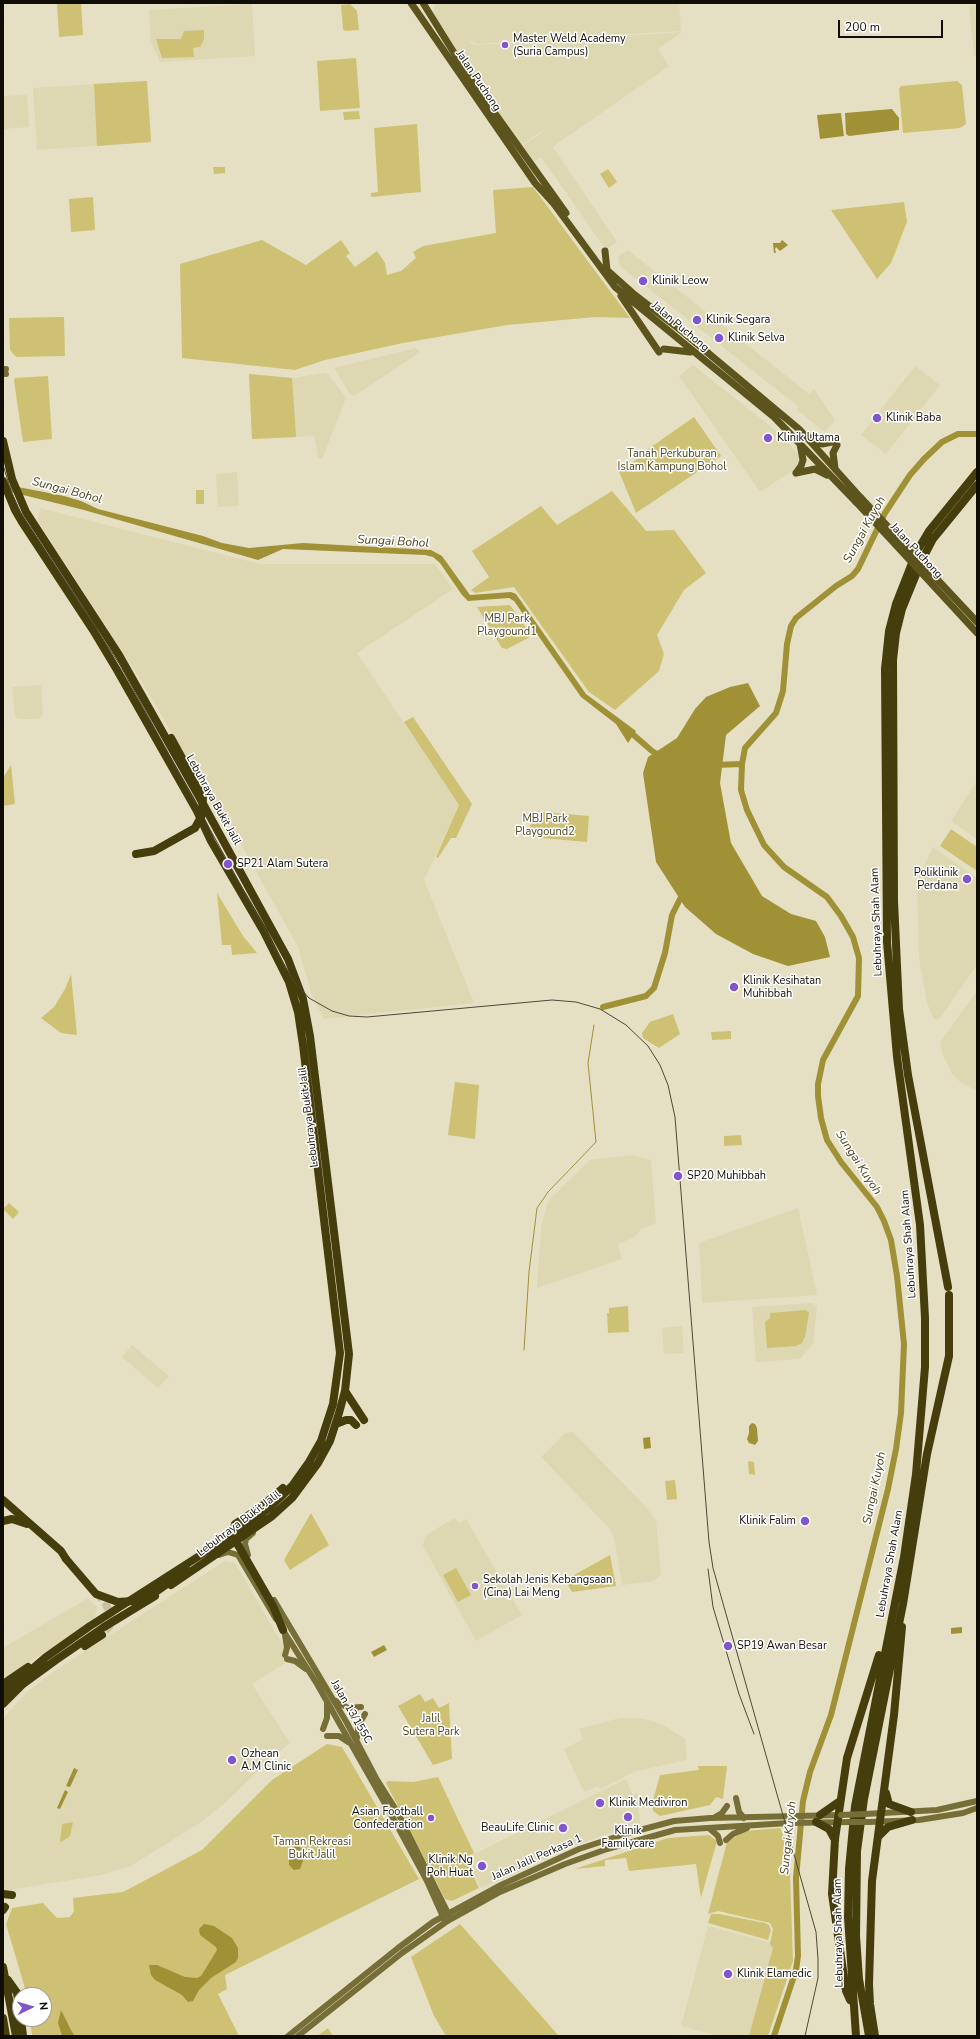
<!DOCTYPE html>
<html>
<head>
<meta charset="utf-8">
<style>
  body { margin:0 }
  #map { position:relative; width:980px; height:2039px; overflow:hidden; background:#e5e0c3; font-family:"Nunito Sans",sans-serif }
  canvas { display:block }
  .frame { position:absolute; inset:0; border:4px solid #0f0d05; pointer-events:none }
  .north { position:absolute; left:12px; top:1987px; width:40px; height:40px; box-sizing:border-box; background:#fff; border:1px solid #9f9e9b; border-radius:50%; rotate:85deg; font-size:11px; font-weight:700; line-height:16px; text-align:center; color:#0f0d05 }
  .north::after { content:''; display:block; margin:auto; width:14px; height:18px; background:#8255ce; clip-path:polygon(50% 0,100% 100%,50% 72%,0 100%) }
  .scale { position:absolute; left:838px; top:20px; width:105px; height:18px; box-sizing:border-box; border:2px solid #0f0d05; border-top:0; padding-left:5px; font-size:12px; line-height:14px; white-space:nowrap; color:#0f0d05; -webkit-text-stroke:3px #fff; paint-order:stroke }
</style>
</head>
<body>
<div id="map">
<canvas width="980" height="2039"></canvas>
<div class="frame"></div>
<div class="north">N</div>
<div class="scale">200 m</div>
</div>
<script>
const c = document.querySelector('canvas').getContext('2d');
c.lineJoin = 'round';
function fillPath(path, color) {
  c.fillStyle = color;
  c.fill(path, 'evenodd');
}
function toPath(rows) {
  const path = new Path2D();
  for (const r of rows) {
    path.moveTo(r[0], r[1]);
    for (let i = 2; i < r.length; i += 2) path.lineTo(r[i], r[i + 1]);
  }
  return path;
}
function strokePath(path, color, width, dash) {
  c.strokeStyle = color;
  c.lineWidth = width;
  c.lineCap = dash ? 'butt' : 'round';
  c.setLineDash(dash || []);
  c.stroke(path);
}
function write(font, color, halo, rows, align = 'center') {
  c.font = font + ' "Nunito Sans",sans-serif';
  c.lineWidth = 3;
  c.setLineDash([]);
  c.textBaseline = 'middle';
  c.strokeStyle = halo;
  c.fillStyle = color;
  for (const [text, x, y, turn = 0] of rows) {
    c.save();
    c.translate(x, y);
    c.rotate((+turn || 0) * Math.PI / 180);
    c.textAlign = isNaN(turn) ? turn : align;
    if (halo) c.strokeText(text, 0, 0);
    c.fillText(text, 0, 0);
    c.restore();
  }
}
fillPath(toPath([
  [436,3,679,3,681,31,479,44,472,42,468,39,471,44,479,45,682,32,658,49,669,66,551,148,553,147,617,242,606,250,541,157,533,162,522,146,541,133,540,132,519,146,453,48,462,42,453,48,445,35,433,12],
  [252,4,255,56,160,62,151,42,149,10],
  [977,5,977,56,974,56,969,6],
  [147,81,151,142,37,150,33,88],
  [27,95,29,127,3,129,3,96],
  [628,250,809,394,814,389,835,420,825,432,797,410,799,407,620,266,618,257],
  [416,348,420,352,354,396,350,394,334,368],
  [693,365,784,437,799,456,798,463,795,469,760,492,679,376],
  [915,366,940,385,886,454,861,435],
  [325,373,328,374,346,398,322,459,318,458,314,436,252,439,249,374,292,378],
  [237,472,239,506,218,507,216,474],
  [40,508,260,564,435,564,453,589,357,653,459,805,424,880,474,1003,324,1019,311,993,298,947,226,817,214,810,188,760,140,679,40,524,38,518],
  [41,685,43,715,38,719,18,719,15,716,12,687],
  [977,781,977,839,951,821],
  [933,847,977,878,977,965,940,1018,937,1020,934,1019,927,1003,919,958,917,888,918,879],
  [977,991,977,1091,960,1082,952,1074,942,1053,940,1042],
  [632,1155,651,1160,656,1223,641,1229,635,1237,618,1244,622,1259,537,1288,541,1227,547,1205,551,1198,590,1160],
  [798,1208,817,1295,702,1303,699,1243],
  [813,1303,817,1307,813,1344,800,1359,756,1362,752,1307],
  [682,1326,684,1353,664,1354,662,1328],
  [132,1345,169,1376,158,1388,122,1357],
  [573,1432,647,1508,656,1521,661,1574,654,1581,622,1585,614,1537,610,1529,541,1457,565,1433],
  [455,1518,459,1523,466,1519,522,1615,476,1641,423,1546,425,1537,429,1533],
  [225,1561,235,1563,291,1659,252,1684,290,1743,268,1761,224,1804,198,1824,131,1866,101,1875,3,1891,3,1721,5,1716,27,1692,53,1672],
  [88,1598,97,1607,94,1620,3,1679,3,1648],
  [620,1718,637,1718,653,1721,667,1727,685,1739,687,1760,636,1771,600,1789,598,1786,584,1792,564,1749,583,1739,579,1729],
  [626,1779,633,1795,637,1793,640,1823,578,1844,481,1888,466,1858],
  [708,1926,776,1944,752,2036,718,2036,681,2026]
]), '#ddd7b2');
fillPath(toPath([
  [81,3,83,35,59,37,57,4],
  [350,4,357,11,359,30,345,31,343,29,341,5],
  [204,30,204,39,200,47,193,48,194,57,162,58,156,39,181,39,184,31],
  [356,58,360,108,320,111,317,61],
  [147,81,151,142,97,146,94,84],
  [957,81,962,85,966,124,960,128,903,133,899,89,901,86],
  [359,111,360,119,344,120,343,112],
  [417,124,421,192,371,197,371,193,378,192,374,128],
  [213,167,225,167,225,173,214,174],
  [608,169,617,182,609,188,600,174],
  [533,187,630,318,596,317,507,325,403,343,325,360,295,370,182,358,180,264,262,240,306,265,341,240,350,253,346,256,355,267,377,251,385,263,387,275,401,271,416,258,413,252,423,246,496,233,493,190],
  [93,197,95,230,71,232,69,199],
  [904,202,907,222,891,263,877,279,831,210],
  [64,317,65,356,16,357,10,350,9,318],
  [249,374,292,378,296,437,252,439],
  [48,376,52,439,23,442,14,381,15,378],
  [694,417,721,456,636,513,618,469,630,466,641,454],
  [196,490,204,490,204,504,196,504],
  [612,491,646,531,674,530,706,573,684,590,657,635,664,654,659,671,615,710,589,692,514,587,475,593,471,590,489,577,472,551,541,506,557,525],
  [510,605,532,636,507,649,502,648,477,607],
  [413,717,472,804,456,838,451,838,438,858,436,857,459,805,404,722],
  [11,765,15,804,3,806,3,778],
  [532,811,589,816,587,842,529,837],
  [951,829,977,847,977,871,940,846],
  [217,893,243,936,257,953,232,955,231,945,222,945],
  [71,974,77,1035,61,1033,41,1018,54,1007,65,989],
  [673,1014,680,1034,659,1048,643,1038,642,1033,650,1022],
  [731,1031,731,1039,712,1040,711,1032],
  [455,1082,479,1085,475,1139,448,1135],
  [741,1135,742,1145,724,1146,724,1136],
  [9,1203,19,1212,13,1219,3,1209],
  [628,1306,629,1332,608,1333,607,1313,609,1313,609,1308],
  [806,1310,809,1313,805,1337,802,1343,796,1346,767,1348,765,1322,770,1318,770,1313],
  [748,1461,754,1462,755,1475,749,1474],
  [675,1480,677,1499,667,1500,665,1481],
  [311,1513,329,1545,290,1570,284,1560],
  [610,1555,616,1586,572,1592,565,1580],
  [456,1568,471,1595,458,1602,443,1575],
  [420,1694,425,1702,433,1698,439,1708,449,1703,452,1759,433,1765,398,1706],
  [327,1744,342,1747,419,1879,225,1975,227,1989,218,1994,239,2036,32,2036,30,2019,44,2019,44,1995,27,1995,6,1924,12,1908,43,1903,57,1918,70,1917,74,1911,73,1898,123,1892,202,1850,272,1780],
  [698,1766,727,1766,723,1799,716,1797,710,1805,660,1816,653,1811,652,1804,660,1775,699,1770],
  [438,1777,474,1853,465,1858,479,1888,452,1901,445,1899,386,1783,388,1781,413,1782],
  [73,1822,70,1836,61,1842,60,1840,62,1824],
  [780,1828,785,1839,790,1874,793,1961,768,2036,749,2036,773,1948,770,1944,773,1929,770,1923,718,1911,708,1914,727,1842,745,1831],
  [709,1835,717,1841,701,1898,696,1864,629,1871,626,1858,605,1860,605,1866,575,1869,668,1838],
  [711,1914,719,1914,765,1923,769,1925,771,1930,768,1940,708,1923],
  [460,1924,559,2036,446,2036,434,2016,411,1957],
  [328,2028,333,2036,317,2036]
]), '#cfc173');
fillPath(toPath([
  [892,109,899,118,899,130,849,136,846,134,845,113],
  [841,113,844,136,820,139,817,115],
  [782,240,788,245,780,251,776,247,775,249,776,253,774,253,773,243,780,243],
  [3,484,64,496,81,501,98,509,203,536,222,543,249,548,303,543,431,550,442,556,470,595,511,592,516,594,586,694,636,731,628,743,616,724,581,697,514,601,509,598,468,601,462,595,440,563,433,557,425,555,283,549,258,560,84,510,3,490],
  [748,683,760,706,726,735,720,783,731,843,762,896,791,914,816,921,825,937,830,957,788,966,753,954,716,934,685,907,656,862,643,773,648,757,677,738,695,709,706,697,730,687],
  [752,1423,755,1424,757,1428,758,1441,755,1445,749,1443,747,1439,749,1433,749,1426],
  [650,1437,651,1448,644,1449,643,1438],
  [962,1627,962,1633,951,1634,951,1628],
  [384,1645,387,1650,374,1657,371,1652],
  [74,1768,78,1770,70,1787,66,1786],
  [65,1790,68,1792,60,1809,57,1808],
  [298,1845,304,1851,304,1858,300,1869,294,1870,289,1865,289,1856,292,1848],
  [204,1924,214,1926,232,1938,238,1948,238,1958,236,1962,211,1978,199,1990,193,2001,188,2002,182,1995,155,1980,151,1975,149,1965,157,1965,185,1977,197,1978,201,1976,217,1950,216,1947,200,1935,199,1929],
  [61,2010,72,2032,75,2036,62,2036,58,2023]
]), '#a09137');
strokePath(toPath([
  [524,1350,529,1272,537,1208,548,1192,596,1142,588,1063,594,1025]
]), '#a09137', 1);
strokePath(toPath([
  [629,731,652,751,661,756],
  [714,765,742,764],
  [603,1007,646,996,654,988,665,953,672,915,683,893],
  [774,2036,796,1970,798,1956,796,1878,803,1801,810,1772,831,1715,888,1489,896,1449,901,1413,904,1344,897,1276,891,1240,884,1221,877,1207,841,1162,827,1140,821,1118,818,1096,818,1084,823,1060,858,996,859,958,853,937,841,916,827,897,784,867,764,845,747,810,741,790,742,764,745,748,776,713,783,691,787,644,791,626,796,618,836,586,852,576,858,569,885,513,910,475,924,459,942,442,958,434,977,434]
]), '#a09137', 6);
strokePath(toPath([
  [97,1593,106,1604,111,1617,111,1624,102,1635]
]), '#c5c0a6', 8, [8, 4]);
strokePath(toPath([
  [3,369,6,369],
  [3,374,6,374],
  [219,1555,228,1552,238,1555,276,1619],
  [248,1555,245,1544,246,1539,253,1533],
  [274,1600,347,1723,376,1778,398,1813,450,1917],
  [281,1627,317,1684,392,1816,427,1881,444,1919],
  [285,1655,287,1648,285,1635],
  [287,1659,295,1661,306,1669],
  [336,1701,348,1708,361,1707],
  [323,1729,327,1718,327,1703],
  [327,1736,339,1736,348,1742],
  [357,1738,359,1724,365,1714],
  [736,1798,739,1812,744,1818],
  [865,1814,937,1810,977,1801],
  [715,1817,722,1813,727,1806],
  [869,1822,919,1820,963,1813,977,1808],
  [710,1829,718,1836,720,1843],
  [726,1840,733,1834,747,1828],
  [288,2036,398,1948,433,1922,501,1885,579,1849,625,1834,674,1821,710,1818,841,1815],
  [298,2036,402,1953,446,1922,500,1892,565,1864,607,1849,675,1830,789,1823,851,1822]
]), '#776e37', 6);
strokePath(toPath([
  [411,3,535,183,554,204,615,287,774,417,856,502],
  [423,3,469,77,566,213],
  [605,251,607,270],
  [607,270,635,295,683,332,800,430,861,498],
  [621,296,659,352],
  [664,349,690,352],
  [811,438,822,444,832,442],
  [835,468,833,453,837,445],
  [796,473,815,469,827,475],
  [796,473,801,466,803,460,800,444]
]), '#5d531c', 7);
strokePath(toPath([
  [3,441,12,479,26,512,119,655,202,802,288,959,303,999,310,1036,349,1354,345,1391,339,1413,330,1441,318,1463,292,1498,271,1517,171,1585],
  [3,481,15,510,22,522,93,630,117,670,197,811,211,841,264,932,289,982,298,1012,303,1045,340,1353,333,1404,321,1441,309,1462,292,1486,269,1508,246,1526,90,1626,46,1657,3,1694],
  [948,1287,908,1075,899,1009,894,901,893,660,896,633,902,609,922,560,933,539,977,485],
  [345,1391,364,1420],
  [336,1424,346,1420,351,1420,356,1425],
  [3,1500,61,1551,66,1559],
  [261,1507,283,1488],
  [3,1521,12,1519,27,1524],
  [238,1545,273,1606,283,1630],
  [85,1646,102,1635],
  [3,1684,28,1667],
  [3,1704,23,1684,56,1660,104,1627,155,1596],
  [886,1793,889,1804,911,1812],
  [820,1815,840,1801],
  [816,1822,829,1829,835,1840],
  [878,1837,888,1827,912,1820],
  [3,1894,12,1895],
  [3,1910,5,1907],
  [3,1967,16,2036],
  [8,1980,20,1997],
  [17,1993,20,2014],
  [850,2000,846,1991,832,1894,835,1839,847,1758,879,1655],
  [3,2018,6,2036],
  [21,2019,23,2036],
  [856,2036,848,1917,849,1869,855,1806,904,1557,916,1474,925,1367,925,1318,920,1225,897,1057,887,942,885,669,889,631,896,604,916,553,929,531,977,472],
  [869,2036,859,1979,856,1936,857,1851,864,1799,903,1604,927,1454,949,1356,949,1295],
  [875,2036,870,2004,869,1984,872,1881,894,1715,902,1627]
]), '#453d0c', 8);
strokePath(toPath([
  [3,465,11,491,21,513,120,665,292,979,309,998,332,1011,349,1016,367,1017,552,1000,576,1002,600,1009,626,1025,648,1046,660,1065,668,1085,675,1117,709,1542,713,1568,816,1932,818,1959,818,1978,805,2036],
  [708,1569,713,1607,739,1694,754,1734]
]), '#4b483a', 1);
strokePath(toPath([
  [841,1815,865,1814],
  [851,1822,869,1822]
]), '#776e37', 6);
strokePath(toPath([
  [861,498,977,622],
  [856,502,977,633]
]), '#5d531c', 7);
strokePath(toPath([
  [136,854,154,851,195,828,202,815,203,796,171,738],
  [238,1545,233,1534,235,1524,261,1507],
  [66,1559,96,1594,118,1602,133,1601,150,1596,187,1570]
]), '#453d0c', 8);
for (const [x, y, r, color] of [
  [505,45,4,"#8255ce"],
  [643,281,5,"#8255ce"],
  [697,320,5,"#8255ce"],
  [719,338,5,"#8255ce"],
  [877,418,5,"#8255ce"],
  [768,438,5,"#8255ce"],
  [228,864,5,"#8255ce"],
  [967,879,5,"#8255ce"],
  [734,987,5,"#8255ce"],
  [678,1176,5,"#8255ce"],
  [805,1521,5,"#8255ce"],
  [475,1586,4,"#8255ce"],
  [728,1646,5,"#8255ce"],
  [232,1760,5,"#8255ce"],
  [600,1803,5,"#8255ce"],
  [628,1817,5,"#8255ce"],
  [431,1818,4,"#8255ce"],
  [563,1828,5,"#8255ce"],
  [482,1866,5,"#8255ce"],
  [728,1974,5,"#8255ce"]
]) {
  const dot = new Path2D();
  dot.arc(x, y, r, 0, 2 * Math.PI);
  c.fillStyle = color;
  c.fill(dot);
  strokePath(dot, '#fff', 1.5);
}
write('11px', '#0f0d05', '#fff', [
  ["Master Weld Academy",513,39],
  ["(Suria Campus)",513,52],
  ["Klinik Leow",652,281],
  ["Klinik Segara",706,320],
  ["Klinik Selva",728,338],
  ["Klinik Baba",886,418],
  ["Klinik Utama",777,438],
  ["SP21 Alam Sutera",237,864],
  ["Poliklinik",958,873,"right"],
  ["Perdana",958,886,"right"],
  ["Klinik Kesihatan",743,981],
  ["Muhibbah",743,994],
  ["SP20 Muhibbah",687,1176],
  ["Klinik Falim",796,1521,"right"],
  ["Sekolah Jenis Kebangsaan",483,1580],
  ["(Cina) Lai Meng",483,1593],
  ["SP19 Awan Besar",737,1646],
  ["Ozhean",241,1754],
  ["A.M Clinic",241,1767],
  ["Klinik Mediviron",609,1803],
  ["Asian Football",423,1812,"right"],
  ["Confederation",423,1825,"right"],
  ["BeauLife Clinic",554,1828,"right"],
  ["Klinik",628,1831,"center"],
  ["Familycare",628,1844,"center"],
  ["Klinik Ng",473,1860,"right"],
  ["Poh Huat",473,1873,"right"],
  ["Klinik Elamedic",737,1974]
], 'left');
write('11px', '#0f0d05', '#fff', [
  ["Jalan Puchong",478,81,56],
  ["Jalan Puchong",680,327,40],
  ["Jalan Puchong",916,551,47],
  ["Lebuhraya Bukit Jalil",213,800,61],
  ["Lebuhraya Shah Alam",877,922,-92],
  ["Lebuhraya Bukit Jalil",309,1117,-97],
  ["Lebuhraya Shah Alam",909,1244,-94],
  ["Lebuhraya Bukit Jalil",239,1524,-37],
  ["Lebuhraya Shah Alam",890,1564,-80],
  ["Jalan 13/155C",351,1712,60],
  ["Jalan Jalil Perkasa 1",537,1858,-24],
  ["Lebuhraya Shah Alam",839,1933,-91]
]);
write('11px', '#4e4721', '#fff', [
  ["Tanah Perkuburan",672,454],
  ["Islam Kampung Bohol",672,467],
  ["MBJ Park",507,619],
  ["Playgound1",507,632],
  ["MBJ Park",545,819],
  ["Playgound2",545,832],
  ["Jalil",431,1719],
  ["Sutera Park",431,1732],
  ["Taman Rekreasi",312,1842],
  ["Bukit Jalil",312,1855]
]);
write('italic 12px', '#48421c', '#fff', [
  ["Sungai Bohol",67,491,15],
  ["Sungai Kuyoh",865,530,-61],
  ["Sungai Bohol",393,542,3],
  ["Sungai Kuyoh",858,1163,57],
  ["Sungai Kuyoh",875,1488,-78],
  ["Sungai Kuyoh",789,1838,-84]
]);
</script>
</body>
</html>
